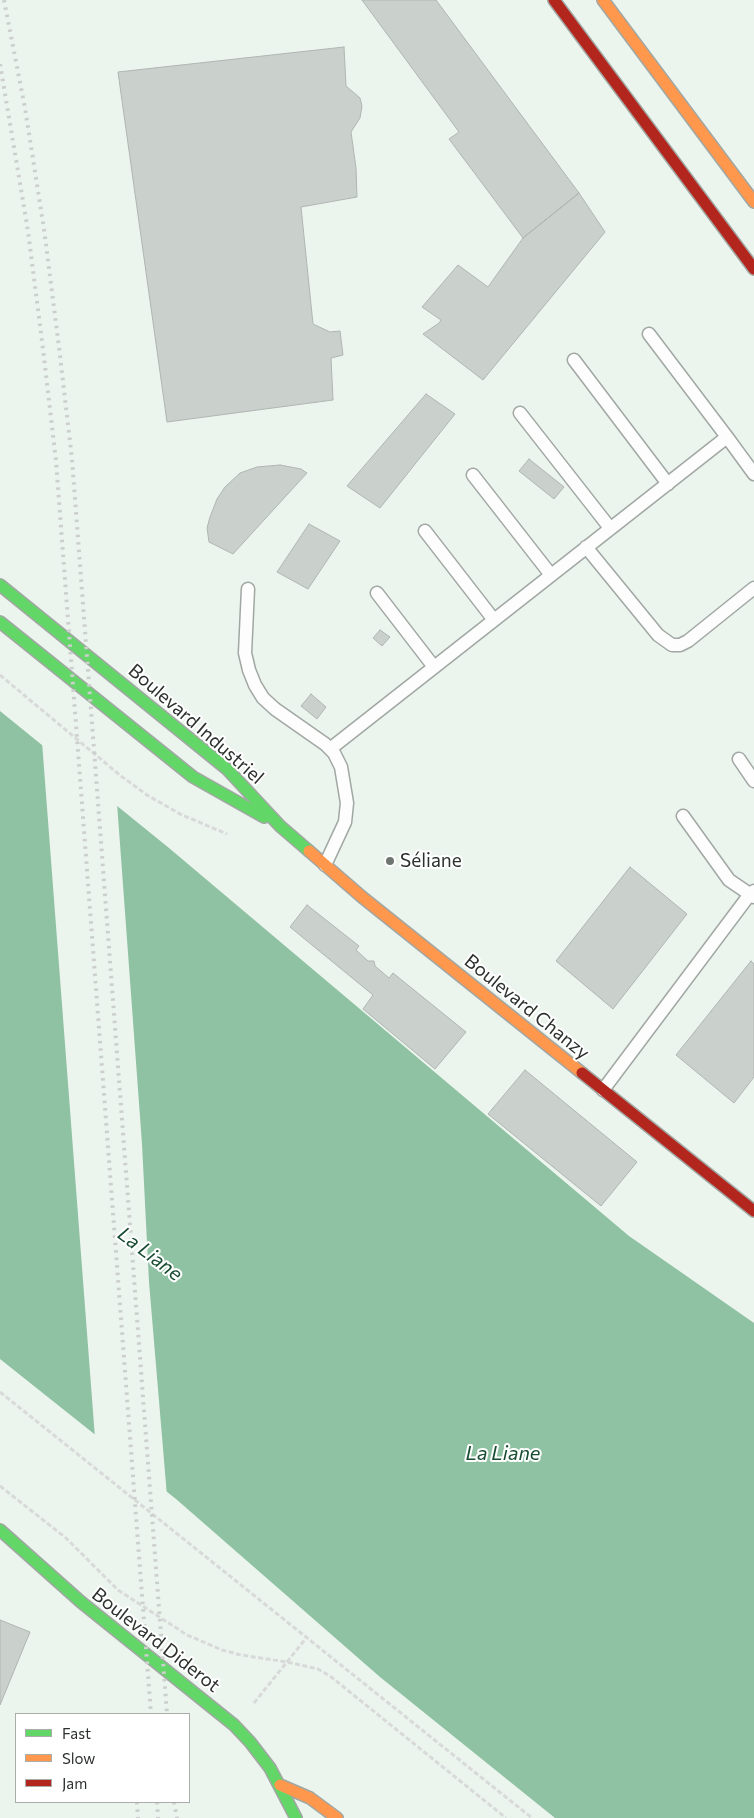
<!DOCTYPE html>
<html>
<head>
<meta charset="utf-8">
<style>
  body { margin:0 }
  #map { position:relative; width:754px; height:1818px; overflow:hidden; background:#ecf4ee; font-family:Commissioner,sans-serif }
  canvas { display:block }
  .legend { position:absolute; left:15px; top:1713px; width:175px; height:90px; box-sizing:border-box; background:#fff; border:1px solid #abadab; margin:0; padding:6px 9px; list-style:none; font-size:15px; color:#2c312e }
  .legend li { display:flex; align-items:center; gap:10px; height:25px }
  .legend b { width:25px; border:1px solid #abadab }
</style>
</head>
<body>
<div id="map">
<canvas width="754" height="1818"></canvas>
<ul class="legend">
<li><b style="height:6px;background:#63d668"></b>Fast</li>
<li><b style="height:6px;background:#ff974d"></b>Slow</li>
<li><b style="height:6px;background:#b3261e"></b>Jam</li>
</ul>
</div>
<script>
const c = document.querySelector('canvas').getContext('2d');
c.lineJoin = 'round';
function fillPath(path, color) {
  c.fillStyle = color;
  c.fill(path, 'evenodd');
}
function toPath(rows) {
  const path = new Path2D();
  for (const r of rows) {
    path.moveTo(r[0], r[1]);
    for (let i = 2; i < r.length; i += 2) path.lineTo(r[i], r[i + 1]);
  }
  return path;
}
function strokePath(path, color, width, dash) {
  c.strokeStyle = color;
  c.lineWidth = width;
  c.lineCap = dash ? 'butt' : 'round';
  c.setLineDash(dash || []);
  c.stroke(path);
}
function write(font, color, halo, rows, align = 'center') {
  c.font = font + ' Commissioner,sans-serif';
  c.lineWidth = 4;
  c.setLineDash([]);
  c.textBaseline = 'middle';
  c.strokeStyle = halo;
  c.fillStyle = color;
  for (const [text, x, y, turn = 0] of rows) {
    c.save();
    c.translate(x, y);
    c.rotate((+turn || 0) * Math.PI / 180);
    c.textAlign = isNaN(turn) ? turn : align;
    if (halo) c.strokeText(text, 0, 0);
    c.fillText(text, 0, 0);
    c.restore();
  }
}
fillPath(toPath([
  [0,711,169,848,629,1236,754,1323,754,1818,555,1818,380,1677,176,1499,0,1359]
]), '#8fc1a3');
fillPath(toPath([
  [42,742,117,803,142,1144,149,1282,167,1496,95,1438]
]), '#ecf4ee');
const building = toPath([
  [362,0,436,0,579,193,523,238,449,139,459,132,362,0],
  [344,47,346,86,360,98,362,106,360,118,351,132,356,168,357,197,301,207,313,324,330,332,340,331,343,355,331,358,333,400,167,422,118,72,344,47],
  [579,193,605,232,483,380,423,334,439,323,441,320,422,307,458,265,488,287,523,238,579,193],
  [426,394,455,414,380,508,347,486,426,394],
  [529,459,564,487,554,499,519,471,529,459],
  [280,465,301,469,307,473,233,554,209,542,207,528,210,517,217,499,225,487,240,473,257,467,280,465],
  [309,524,340,541,308,589,277,572,309,524],
  [380,630,390,637,382,646,373,638,380,630],
  [311,694,326,707,317,719,301,706,311,694],
  [630,867,687,914,613,1009,556,961,630,867],
  [307,905,359,946,356,950,368,961,374,961,375,966,389,978,393,973,466,1032,435,1069,363,1009,373,995,290,927,307,905],
  [751,961,754,964,754,1077,734,1103,676,1055,751,961],
  [525,1070,637,1162,601,1206,488,1114,525,1070],
  [0,1620,30,1632,0,1705,0,1620]
]);
fillPath(building, '#cad0cb');
strokePath(building, '#b0b5b1', 1);
const lane = toPath([
  [649,334,727,437],
  [574,360,668,484],
  [520,413,610,528],
  [473,475,551,575],
  [425,531,494,620],
  [586,547,658,635,672,645,680,645,688,641,754,588],
  [248,589,245,653,249,670,255,685,263,698,275,709,325,744,334,753,341,767,347,803,345,822,325,865],
  [377,593,434,667],
  [330,749,727,437,754,474],
  [739,759,754,781],
  [683,816,729,880,754,897],
  [603,1090,750,894,754,891]
]);
const fast = toPath([
  [0,585,227,769,280,826,309,851],
  [0,622,193,777,264,817],
  [0,1530,81,1602,234,1725,250,1742,270,1768,296,1818]
]);
const slow = toPath([
  [603,0,754,202],
  [309,851,362,897,582,1073],
  [280,1785,310,1798,337,1818]
]);
const jam = toPath([
  [554,0,754,269],
  [582,1073,754,1211]
]);
strokePath(lane, '#a1a7a3', 15);
strokePath(fast, '#a1a7a3', 14);
strokePath(slow, '#a1a7a3', 14);
strokePath(jam, '#a1a7a3', 14);
strokePath(toPath([
  [0,675,121,776,147,795,180,814,227,834],
  [0,1392,532,1818],
  [0,1486,66,1538,118,1590,187,1635,222,1650,241,1655,287,1662,318,1669,330,1676,506,1818],
  [254,1703,307,1637]
]), '#d8dad9', 3, [5, 2.5]);
strokePath(lane, '#fcfdfc', 12);
strokePath(fast, '#63d668', 11);
strokePath(slow, '#ff974d', 11);
strokePath(jam, '#b3261e', 11);
strokePath(toPath([
  [4,0,25,108,44,229,59,347,72,459,167,1714],
  [0,64,28,231,43,349,56,461,151,1714],
  [137,1802,138,1818],
  [157,1802,158,1818],
  [174,1802,177,1818]
]), '#cccfcd', 4, [2.5, 5]);
for (const [x, y, r, color] of [
  [390,861,5,"#6f7571"]
]) {
  const dot = new Path2D();
  dot.arc(x, y, r, 0, 2 * Math.PI);
  c.fillStyle = color;
  c.fill(dot);
  strokePath(dot, '#fff', 2);
}
write('19px', '#2c312e', '#fff', [
  ["Boulevard Industriel",196,724,41],
  ["Boulevard Chanzy",527,1007,39],
  ["Boulevard Diderot",156,1640,38]
]);
write('19px', '#2c312e', '#fff', [
  ["Séliane",400,861]
], 'left');
write('italic 20px', '#174c30', '#fff', [
  ["La Liane",150,1254,37],
  ["La Liane",503,1453]
]);
</script>
</body>
</html>
